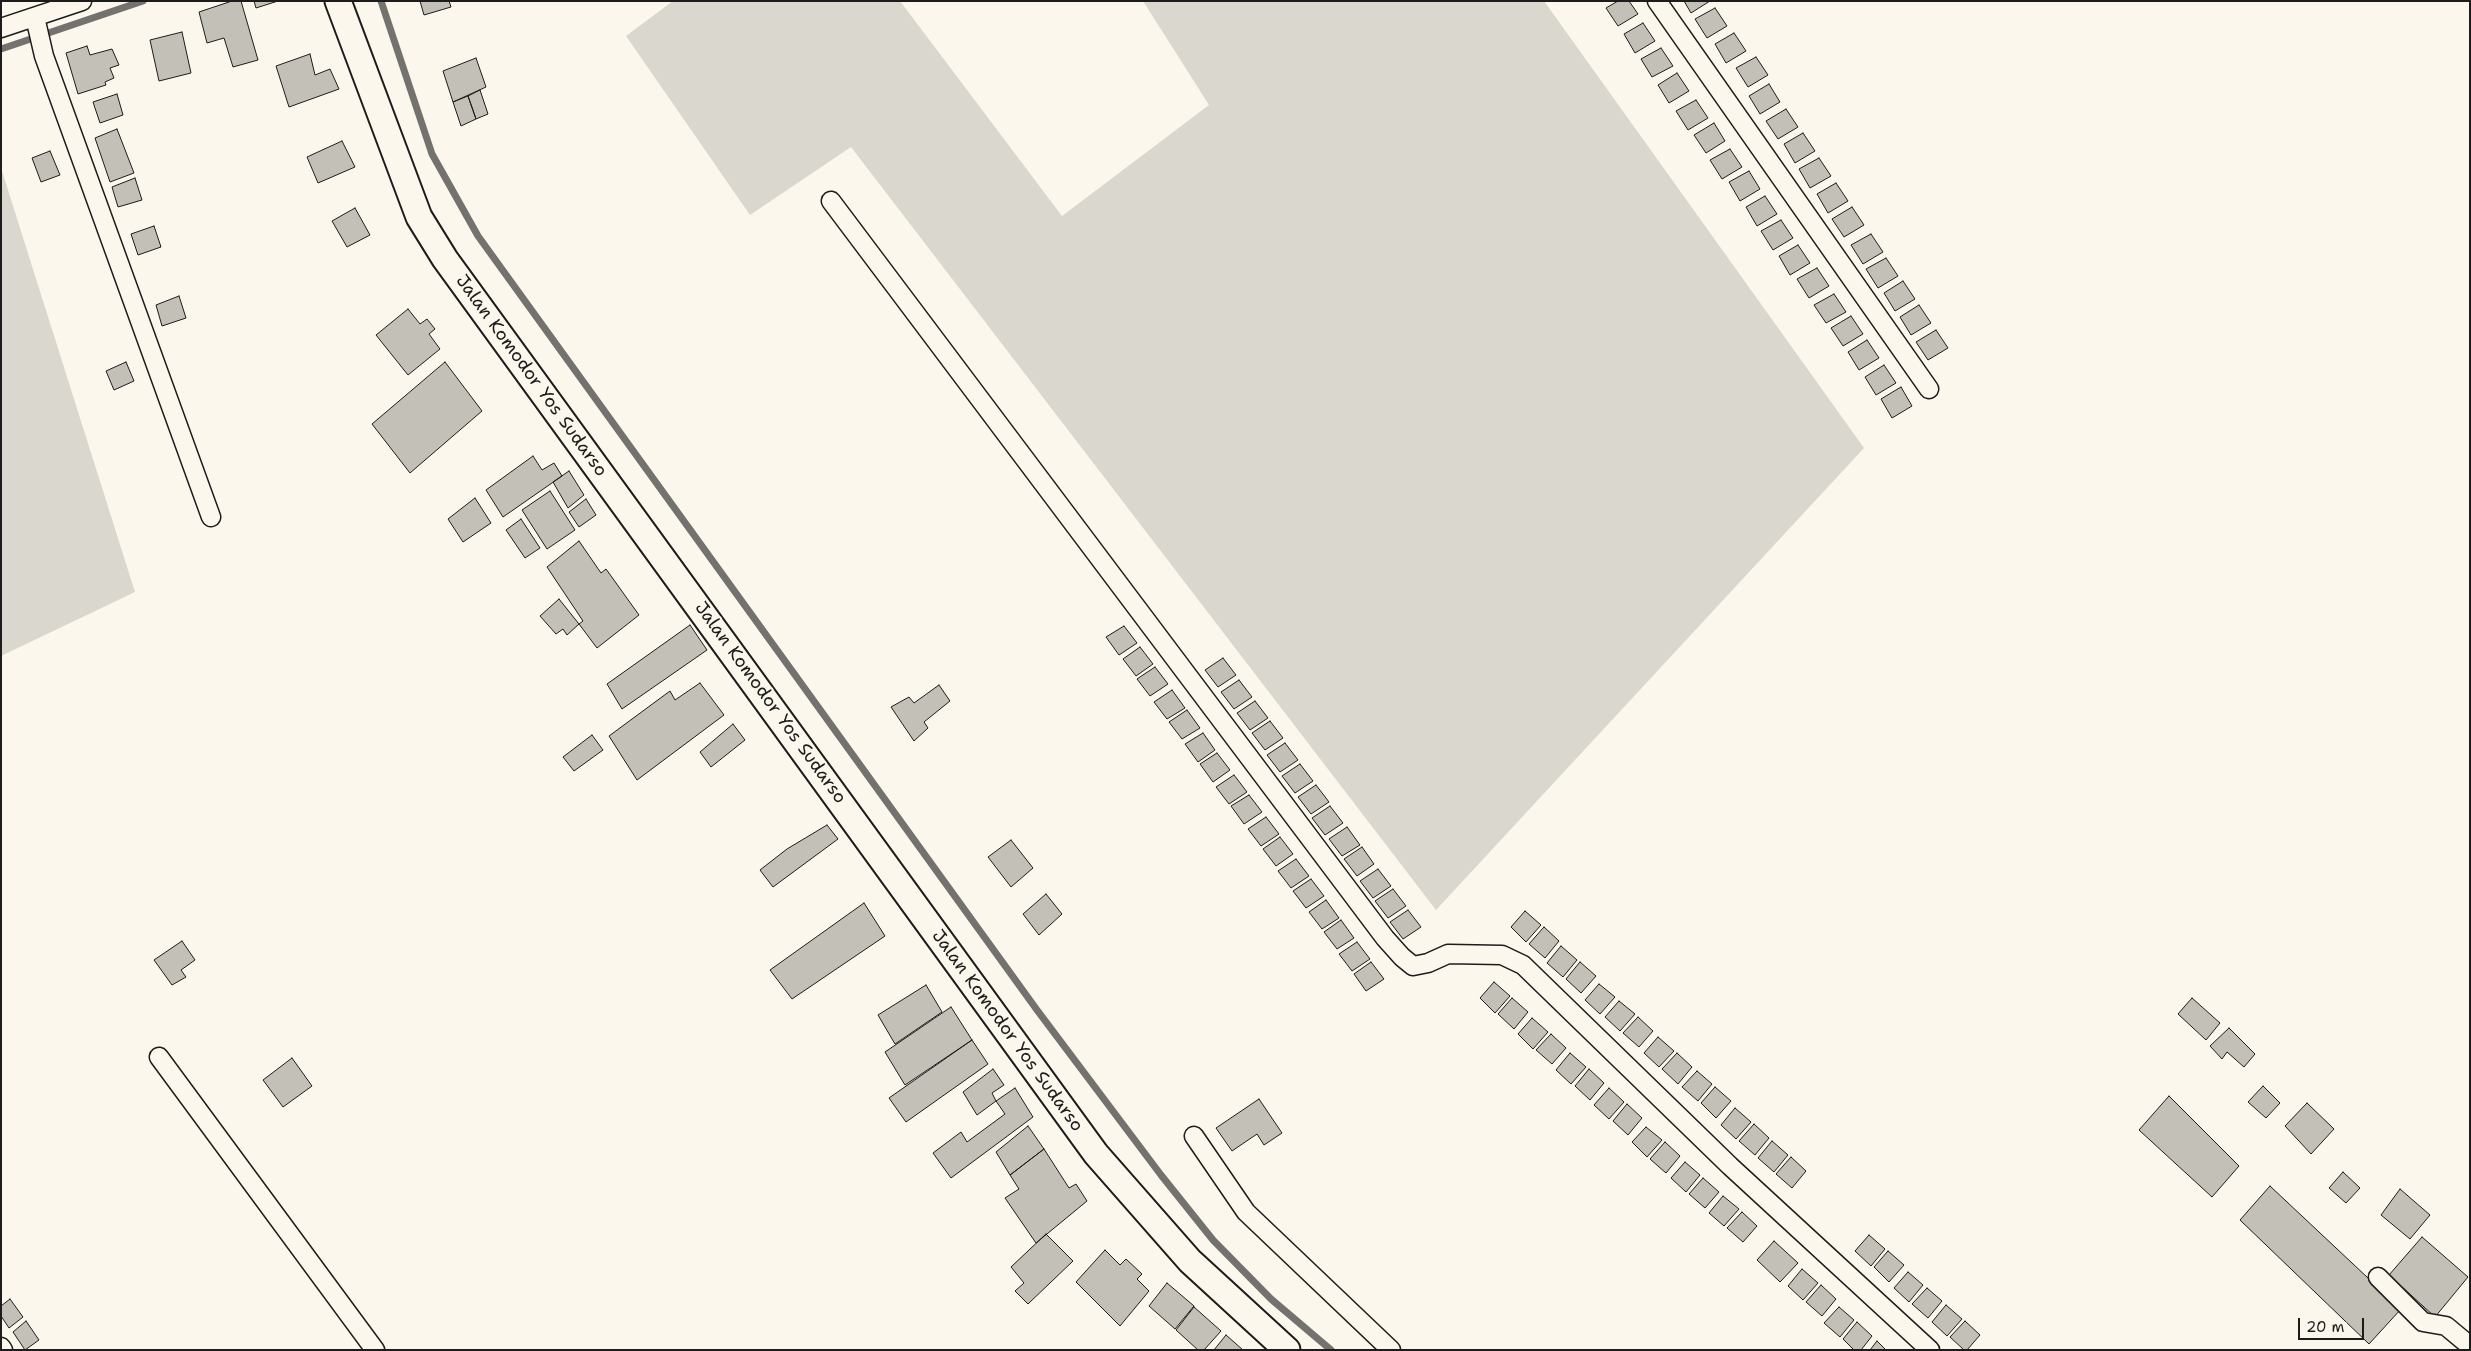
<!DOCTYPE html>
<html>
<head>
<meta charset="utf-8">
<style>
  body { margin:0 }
  #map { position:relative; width:2471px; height:1351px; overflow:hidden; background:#fbf7ec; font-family:"Shantell Sans",sans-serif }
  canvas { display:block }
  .frame { position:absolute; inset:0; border:2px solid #1c1c1c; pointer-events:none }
  .scale { position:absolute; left:2298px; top:1318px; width:66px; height:22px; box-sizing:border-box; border:2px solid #1c1c1c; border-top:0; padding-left:6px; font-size:15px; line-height:18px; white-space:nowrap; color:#1c1c1c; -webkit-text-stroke:4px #fbf7ec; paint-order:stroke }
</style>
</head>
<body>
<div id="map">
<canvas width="2471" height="1351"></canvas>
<div class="frame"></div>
<div class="scale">20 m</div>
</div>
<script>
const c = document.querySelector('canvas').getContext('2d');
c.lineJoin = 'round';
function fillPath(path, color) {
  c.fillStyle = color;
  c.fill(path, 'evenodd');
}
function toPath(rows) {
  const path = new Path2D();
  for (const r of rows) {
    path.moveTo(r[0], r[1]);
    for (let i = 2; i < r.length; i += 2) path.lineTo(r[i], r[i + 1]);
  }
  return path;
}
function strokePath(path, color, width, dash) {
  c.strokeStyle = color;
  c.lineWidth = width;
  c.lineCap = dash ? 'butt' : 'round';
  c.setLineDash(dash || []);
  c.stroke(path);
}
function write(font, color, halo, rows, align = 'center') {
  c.font = font + ' "Shantell Sans",sans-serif';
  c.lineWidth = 4;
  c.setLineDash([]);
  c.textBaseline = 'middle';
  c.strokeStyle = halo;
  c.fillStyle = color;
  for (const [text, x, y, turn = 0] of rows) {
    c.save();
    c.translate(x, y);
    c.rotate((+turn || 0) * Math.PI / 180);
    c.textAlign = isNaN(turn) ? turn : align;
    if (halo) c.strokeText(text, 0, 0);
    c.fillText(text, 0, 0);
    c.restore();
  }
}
fillPath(toPath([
  [673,1,900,1,1062,216,1209,105,1143,1,1544,1,1864,448,1436,910,851,147,750,215,626,36],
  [1,168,135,592,1,656]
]), '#dad7ce');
strokePath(toPath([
  [381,1,432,154,478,236,1037,1010,1161,1175,1213,1240,1271,1299,1331,1350],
  [1,49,143,1]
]), '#74726e', 7);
const building = toPath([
  [232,1,241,1,258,60,233,67,224,38,207,43,199,12,232,1],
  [254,1,278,1,256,8,254,1],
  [420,1,449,1,451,7,424,15,420,1],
  [1618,1,1629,1,1638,14,1618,26,1606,8,1618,1],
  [1684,1,1710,1,1691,13,1684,1],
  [1715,8,1727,26,1707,38,1695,19,1715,8],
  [1643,23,1655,41,1635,53,1624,34,1643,23],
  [182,32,191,73,159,81,150,40,182,32],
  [1734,33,1746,51,1726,63,1715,44,1734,33],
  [87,46,90,55,112,49,119,65,110,68,114,78,105,82,106,85,78,94,66,53,87,46],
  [1661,48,1673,66,1652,77,1641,59,1661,48],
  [310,54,315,75,330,69,339,89,289,107,276,66,310,54],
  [1756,57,1768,75,1748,87,1736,68,1756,57],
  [476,58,486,87,453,102,443,71,476,58],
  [1677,73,1689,91,1669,103,1658,85,1677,73],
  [1769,84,1780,102,1760,114,1749,96,1769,84],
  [480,90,488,114,476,119,468,96,480,90],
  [117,94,123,115,100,123,93,102,117,94],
  [468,96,476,119,461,126,453,102,468,96],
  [1696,100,1708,118,1688,130,1676,111,1696,100],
  [1786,109,1798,127,1778,139,1766,121,1786,109],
  [1714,123,1725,141,1706,153,1694,135,1714,123],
  [117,129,134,173,110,182,95,138,117,129],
  [1803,133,1815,151,1795,163,1784,144,1803,133],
  [342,141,355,167,318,183,307,157,342,141],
  [1730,149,1742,167,1722,179,1710,160,1730,149],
  [50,151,60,175,41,182,32,158,50,151],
  [1819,158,1831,176,1810,188,1799,169,1819,158],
  [1749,171,1760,189,1740,201,1729,182,1749,171],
  [135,178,142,200,118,207,112,187,135,178],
  [1836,183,1848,201,1828,213,1817,194,1836,183],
  [1765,196,1777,214,1757,226,1746,207,1765,196],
  [1852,207,1864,225,1844,237,1832,219,1852,207],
  [355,208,370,235,347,247,332,221,355,208],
  [1781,220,1793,238,1773,250,1761,231,1781,220],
  [154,226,161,247,138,255,131,234,154,226],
  [1871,234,1883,252,1863,264,1851,245,1871,234],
  [1798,245,1810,263,1790,275,1779,256,1798,245],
  [1886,258,1898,276,1878,288,1866,269,1886,258],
  [1817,268,1829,286,1809,298,1797,279,1817,268],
  [1903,281,1915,299,1895,311,1884,293,1903,281],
  [1834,294,1846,312,1826,323,1814,305,1834,294],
  [179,296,186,318,162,326,156,305,179,296],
  [1919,305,1931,323,1911,335,1900,317,1919,305],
  [408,309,420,324,427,319,435,329,429,334,440,349,408,375,376,335,408,309],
  [1851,316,1863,334,1843,346,1831,328,1851,316],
  [1936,330,1948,348,1928,360,1916,342,1936,330],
  [1867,340,1879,358,1859,370,1848,352,1867,340],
  [126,362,134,381,114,390,106,371,126,362],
  [445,362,482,411,410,473,372,424,445,362],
  [1884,365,1896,383,1876,395,1865,377,1884,365],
  [1901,387,1912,406,1892,418,1881,399,1901,387],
  [533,456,542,470,554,463,562,476,503,517,486,490,533,456],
  [569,471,584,495,568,508,553,482,569,471],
  [550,491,575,530,547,549,522,510,550,491],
  [475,498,491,523,463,542,448,519,475,498],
  [586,499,596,515,579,527,569,512,586,499],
  [521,519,540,548,525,558,506,530,521,519],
  [579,541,601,573,606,569,639,615,597,648,579,624,583,621,547,567,579,541],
  [559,599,579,624,567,635,563,629,556,634,540,616,559,599],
  [690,625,707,650,622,709,607,684,690,625],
  [1124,626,1137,643,1119,655,1106,637,1124,626],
  [1140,647,1153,664,1136,676,1123,659,1140,647],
  [1223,658,1236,675,1218,687,1205,670,1223,658],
  [1155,667,1168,684,1150,696,1137,679,1155,667],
  [1239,680,1252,697,1234,709,1221,692,1239,680],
  [700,683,724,715,637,780,609,736,670,691,675,700,700,683],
  [939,685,950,701,924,722,928,728,914,741,891,707,909,697,914,703,939,685],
  [1172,690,1185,708,1167,719,1154,702,1172,690],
  [1255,701,1268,718,1250,730,1237,713,1255,701],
  [1187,710,1200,728,1182,739,1169,722,1187,710],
  [1270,721,1283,738,1265,750,1252,733,1270,721],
  [733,724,745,740,711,767,700,752,733,724],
  [1203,733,1215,750,1198,762,1185,744,1203,733],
  [592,735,603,750,574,771,563,757,592,735],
  [1285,743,1298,760,1280,772,1267,755,1285,743],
  [1217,753,1230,770,1213,782,1200,764,1217,753],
  [1300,764,1313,781,1295,793,1282,776,1300,764],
  [1234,775,1247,792,1229,804,1216,787,1234,775],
  [1316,785,1329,802,1311,814,1298,797,1316,785],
  [1249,795,1262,812,1244,824,1231,806,1249,795],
  [1330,806,1343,823,1325,835,1312,818,1330,806],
  [1266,817,1279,834,1261,846,1248,829,1266,817],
  [827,825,838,839,773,887,760,870,787,849,827,825],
  [1347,827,1360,845,1342,856,1329,839,1347,827],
  [1280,837,1293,854,1276,866,1263,849,1280,837],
  [1011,840,1033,868,1011,887,988,857,1011,840],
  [1362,847,1374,864,1357,876,1344,859,1362,847],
  [1296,859,1309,876,1291,888,1278,871,1296,859],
  [1378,869,1391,886,1373,898,1360,881,1378,869],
  [1311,879,1324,896,1306,908,1293,891,1311,879],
  [1393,889,1406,906,1388,918,1375,901,1393,889],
  [1046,894,1062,914,1039,935,1023,914,1046,894],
  [1326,900,1339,918,1322,929,1309,912,1326,900],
  [864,903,885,936,792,999,770,970,864,903],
  [1408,910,1421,927,1403,939,1390,922,1408,910],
  [1525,911,1541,925,1526,942,1511,927,1525,911],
  [1341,920,1354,938,1337,949,1324,932,1341,920],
  [1544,927,1559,941,1545,958,1529,944,1544,927],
  [182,941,195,960,181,970,186,977,172,985,154,960,182,941],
  [1357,942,1370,959,1352,971,1339,954,1357,942],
  [1561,946,1577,960,1563,977,1547,963,1561,946],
  [1371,962,1384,979,1366,991,1354,974,1371,962],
  [1580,962,1596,976,1581,993,1566,979,1580,962],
  [1494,982,1510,996,1495,1013,1480,998,1494,982],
  [1599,984,1615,997,1600,1014,1585,1000,1599,984],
  [926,985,942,1012,895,1044,878,1015,926,985],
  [1512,998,1528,1012,1514,1029,1498,1014,1512,998],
  [2192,998,2220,1023,2206,1040,2178,1014,2192,998],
  [1619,1001,1635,1014,1620,1031,1605,1017,1619,1001],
  [951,1007,972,1040,905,1085,885,1052,951,1007],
  [1638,1017,1653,1031,1639,1047,1623,1033,1638,1017],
  [1532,1018,1548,1032,1533,1049,1518,1034,1532,1018],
  [2229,1028,2255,1054,2244,1067,2227,1052,2222,1059,2210,1046,2229,1028],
  [1551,1034,1566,1048,1552,1064,1536,1050,1551,1034],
  [1658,1037,1674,1051,1659,1067,1644,1053,1658,1037],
  [972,1040,988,1064,906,1122,889,1098,972,1040],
  [1570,1053,1586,1067,1571,1084,1556,1070,1570,1053],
  [1677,1053,1692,1067,1678,1084,1662,1069,1677,1053],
  [292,1058,312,1086,283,1107,263,1080,292,1058],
  [993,1069,1004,1085,992,1093,996,1101,977,1115,963,1092,993,1069],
  [1589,1069,1604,1083,1590,1100,1575,1086,1589,1069],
  [1697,1071,1712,1084,1698,1101,1682,1087,1697,1071],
  [2263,1086,2280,1103,2266,1118,2248,1102,2263,1086],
  [1715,1087,1731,1101,1716,1118,1701,1103,1715,1087],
  [1015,1088,1033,1117,951,1178,933,1153,961,1132,967,1142,1005,1114,996,1101,1015,1088],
  [1609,1088,1624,1102,1609,1119,1594,1105,1609,1088],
  [2169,1096,2239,1166,2212,1197,2139,1130,2169,1096],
  [1259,1099,1282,1133,1264,1145,1257,1134,1232,1151,1216,1128,1259,1099],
  [2307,1103,2334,1129,2311,1154,2285,1126,2307,1103],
  [1627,1104,1642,1118,1628,1135,1613,1121,1627,1104],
  [1735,1108,1751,1122,1736,1139,1721,1125,1735,1108],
  [1754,1124,1769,1138,1755,1155,1739,1141,1754,1124],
  [1028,1126,1044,1149,1010,1175,996,1152,1028,1126],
  [1646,1127,1662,1140,1647,1157,1632,1142,1646,1127],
  [1772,1141,1788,1155,1774,1172,1758,1158,1772,1141],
  [1665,1142,1680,1156,1666,1173,1650,1159,1665,1142],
  [1044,1149,1069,1188,1076,1184,1087,1201,1036,1243,1005,1198,1019,1189,1010,1175,1044,1149],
  [1791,1157,1806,1171,1792,1188,1776,1174,1791,1157],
  [1685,1162,1700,1175,1686,1192,1671,1178,1685,1162],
  [2343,1172,2360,1188,2346,1203,2329,1188,2343,1172],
  [1703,1178,1719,1192,1705,1208,1689,1194,1703,1178],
  [2270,1186,2401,1309,2369,1344,2240,1220,2270,1186],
  [2400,1189,2430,1215,2410,1239,2381,1215,2400,1189],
  [1723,1196,1739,1209,1724,1226,1709,1213,1723,1196],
  [1742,1212,1757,1226,1743,1242,1727,1228,1742,1212],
  [1046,1234,1073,1261,1028,1304,1015,1291,1024,1283,1011,1267,1046,1234],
  [1869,1235,1885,1249,1871,1266,1855,1251,1869,1235],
  [2422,1237,2468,1277,2435,1317,2389,1275,2422,1237],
  [1774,1241,1798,1263,1780,1282,1757,1260,1774,1241],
  [1105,1250,1120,1265,1126,1259,1142,1274,1137,1279,1149,1291,1120,1326,1076,1282,1105,1250],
  [1888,1251,1904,1265,1889,1282,1874,1267,1888,1251],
  [1802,1269,1818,1283,1803,1300,1788,1286,1802,1269],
  [1908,1272,1923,1285,1909,1302,1894,1288,1908,1272],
  [1167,1283,1194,1306,1175,1329,1149,1306,1167,1283],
  [1821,1285,1836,1299,1822,1316,1806,1302,1821,1285],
  [1927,1288,1942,1301,1928,1318,1912,1304,1927,1288],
  [10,1299,23,1317,9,1328,1,1316,1,1306,10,1299],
  [1946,1305,1962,1319,1947,1336,1932,1322,1946,1305],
  [1194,1307,1221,1331,1204,1350,1198,1350,1176,1330,1194,1307],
  [1839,1307,1854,1320,1840,1337,1824,1323,1839,1307],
  [26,1321,39,1340,25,1350,13,1332,26,1321],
  [1965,1321,1980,1335,1967,1350,1964,1350,1950,1337,1965,1321],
  [1857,1322,1872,1336,1861,1350,1854,1350,1843,1339,1857,1322],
  [1226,1335,1243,1350,1214,1350,1226,1335],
  [1877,1341,1886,1350,1870,1350,1877,1341]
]);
fillPath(building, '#c3c0b8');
strokePath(building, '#1c1c1c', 1);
const street = toPath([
  [1657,1,1929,389],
  [35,17,44,56,211,517],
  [1,28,82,1],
  [831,201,1385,938,1402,957,1413,966,1428,963,1448,954,1502,955,1523,965,1730,1166,1930,1350],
  [159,1057,375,1350],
  [1194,1136,1246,1212,1391,1350],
  [2378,1277,2423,1322,2446,1326,2470,1346],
  [1,1347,3,1350]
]);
const secondary = toPath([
  [338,1,419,217,445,259,1096,1154,1190,1261,1287,1350]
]);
strokePath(street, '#1c1c1c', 21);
strokePath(secondary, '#1c1c1c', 29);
strokePath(street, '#fbf7ec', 18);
strokePath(secondary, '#fbf7ec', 25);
write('18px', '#1c1c1c', '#fbf7ec', [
  ["Jalan Komodor Yos Sudarso",531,376,54],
  ["Jalan Komodor Yos Sudarso",770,703,54],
  ["Jalan Komodor Yos Sudarso",1007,1031,54]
]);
</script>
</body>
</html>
